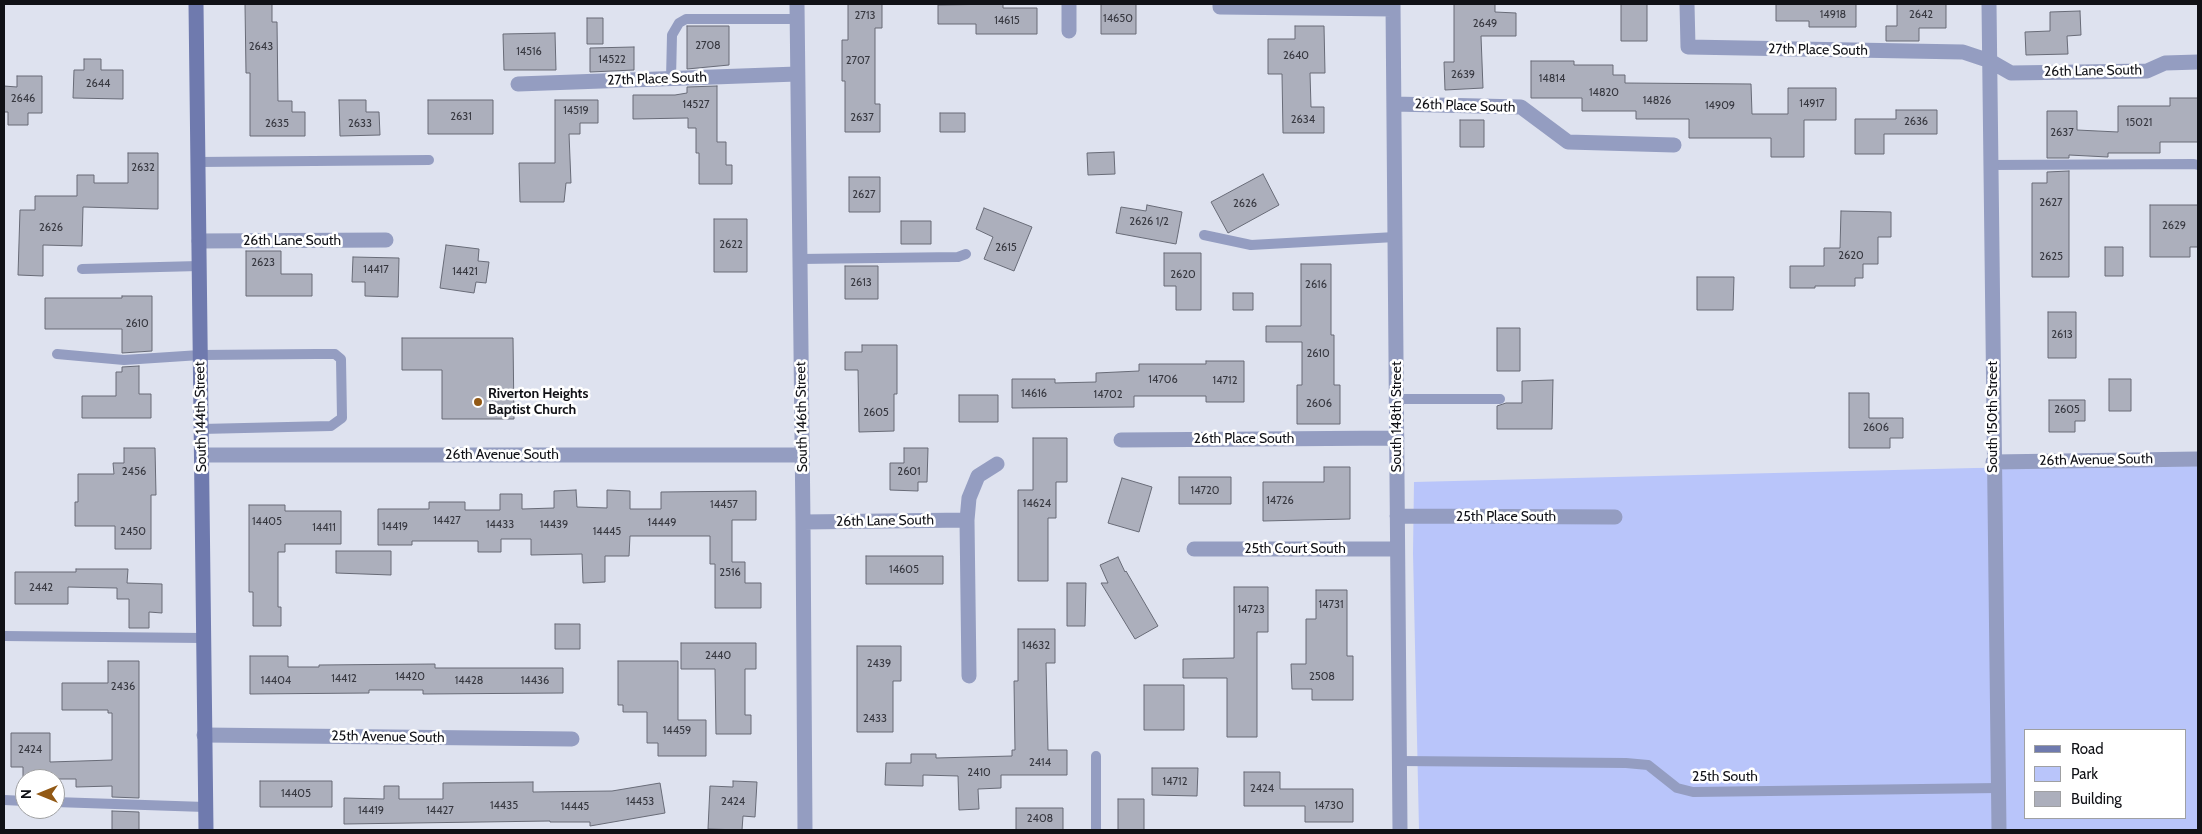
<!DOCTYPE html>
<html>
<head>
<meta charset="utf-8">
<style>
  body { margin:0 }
  #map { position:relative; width:2202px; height:834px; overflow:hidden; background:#dee2ef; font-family:Cabin,sans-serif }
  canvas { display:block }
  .frame { position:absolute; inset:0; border:5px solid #101116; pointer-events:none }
  .legend { position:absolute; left:2024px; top:729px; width:162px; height:90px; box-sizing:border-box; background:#fff; border:1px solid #9fa0a2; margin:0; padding:6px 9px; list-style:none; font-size:15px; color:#101116 }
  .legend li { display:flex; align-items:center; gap:10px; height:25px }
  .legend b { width:25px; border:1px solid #9fa0a2 }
  .north { position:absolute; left:15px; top:769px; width:50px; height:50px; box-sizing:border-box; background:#fff; border:1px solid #9fa0a2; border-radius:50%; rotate:270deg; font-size:14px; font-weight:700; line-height:20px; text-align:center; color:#101116 }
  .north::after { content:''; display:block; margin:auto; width:18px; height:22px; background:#925915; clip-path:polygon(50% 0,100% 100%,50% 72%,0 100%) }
</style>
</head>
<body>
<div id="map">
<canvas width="2202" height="834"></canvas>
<div class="frame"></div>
<ul class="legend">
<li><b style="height:6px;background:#6f7aae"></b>Road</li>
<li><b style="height:14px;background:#b9c5fa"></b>Park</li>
<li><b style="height:14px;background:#acafbc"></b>Building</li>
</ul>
<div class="north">N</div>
</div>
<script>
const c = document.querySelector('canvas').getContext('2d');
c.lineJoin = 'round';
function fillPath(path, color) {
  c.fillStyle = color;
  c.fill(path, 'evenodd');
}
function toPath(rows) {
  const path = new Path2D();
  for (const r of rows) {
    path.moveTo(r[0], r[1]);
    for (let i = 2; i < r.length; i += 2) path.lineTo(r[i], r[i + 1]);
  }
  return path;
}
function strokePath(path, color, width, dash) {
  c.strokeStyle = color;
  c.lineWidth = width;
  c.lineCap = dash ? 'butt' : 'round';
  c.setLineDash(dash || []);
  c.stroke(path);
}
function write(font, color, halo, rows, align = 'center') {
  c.font = font + ' Cabin,sans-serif';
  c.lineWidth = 5;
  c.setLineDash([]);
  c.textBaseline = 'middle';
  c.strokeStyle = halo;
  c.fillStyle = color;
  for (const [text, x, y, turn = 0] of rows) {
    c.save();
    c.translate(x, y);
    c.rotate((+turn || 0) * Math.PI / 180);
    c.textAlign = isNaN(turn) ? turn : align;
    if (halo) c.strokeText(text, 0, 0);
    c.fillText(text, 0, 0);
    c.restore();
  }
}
fillPath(toPath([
  [2198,466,2198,830,1419,830,1413,553,1414,482,1974,468],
  [2026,730,2186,730,2186,818,2026,818]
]), '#b9c5fa');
const building = toPath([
  [245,4,272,4,272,22,277,22,278,101,292,101,292,112,305,112,305,136,250,136,250,73,246,73,245,4],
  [848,4,882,4,882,28,875,28,875,104,880,104,880,132,845,132,845,81,842,81,842,40,848,40,848,4],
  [1003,4,1003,8,1037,8,1037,34,976,34,976,24,938,24,938,5,1003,4],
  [1101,4,1136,4,1136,34,1101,34,1101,4],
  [1454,4,1495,4,1495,12,1516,13,1516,36,1481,36,1483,88,1445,90,1444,62,1454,62,1454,4],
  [1621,4,1647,4,1647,41,1621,41,1621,4],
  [1776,4,1856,4,1856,27,1809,27,1809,21,1776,21,1776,4],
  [1897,4,1946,4,1946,28,1919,28,1919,41,1886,41,1886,26,1897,26,1897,4],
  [2080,11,2081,35,2067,36,2068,54,2026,55,2025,32,2050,31,2050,12,2080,11],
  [587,18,603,18,603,44,587,44,587,18],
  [687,26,729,26,729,65,687,69,687,26],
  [1295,26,1324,26,1325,73,1310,73,1311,107,1324,107,1324,133,1283,133,1282,74,1268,74,1268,39,1295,39,1295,26],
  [555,33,556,70,504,70,503,34,555,33],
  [634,47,634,70,590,72,590,48,634,47],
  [84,59,101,59,101,70,123,70,123,99,73,98,74,70,84,70,84,59],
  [1531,61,1574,61,1574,65,1613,65,1613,75,1625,75,1625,83,1751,84,1752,114,1788,114,1788,88,1836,88,1836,120,1804,120,1804,157,1771,157,1771,138,1689,138,1689,119,1636,119,1636,111,1582,111,1582,98,1531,98,1531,61],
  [17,76,42,76,42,113,28,113,28,125,8,125,8,112,4,112,4,86,17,87,17,76],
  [717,86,717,142,726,142,726,165,732,165,732,184,699,184,699,153,696,153,696,128,688,128,688,118,633,119,633,95,675,95,687,93,687,87,717,86],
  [2170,98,2198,98,2198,142,2160,142,2160,153,2108,153,2108,157,2069,155,2069,158,2047,158,2047,111,2077,111,2077,130,2118,132,2118,106,2170,106,2170,98],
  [339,100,366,100,366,112,379,112,380,135,340,136,339,100],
  [428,100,493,100,493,134,428,134,428,100],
  [555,100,598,100,598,123,580,123,580,134,569,134,571,183,566,183,564,202,520,202,519,163,555,163,555,100],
  [1896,110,1937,110,1937,134,1884,134,1884,154,1855,154,1855,119,1896,119,1896,110],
  [940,113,965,113,965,132,940,132,940,113],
  [1460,120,1484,120,1484,147,1460,147,1460,120],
  [1114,152,1115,174,1088,175,1087,153,1114,152],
  [128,153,158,153,158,209,83,207,82,246,43,245,43,276,18,275,20,210,35,210,35,196,77,196,77,175,94,175,94,183,128,183,128,153],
  [2069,171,2069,277,2032,277,2032,183,2047,183,2047,172,2069,171],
  [1263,174,1279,205,1228,233,1211,202,1263,174],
  [849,177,880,177,880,212,849,212,849,177],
  [1147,205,1182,212,1176,244,1116,233,1121,207,1146,211,1147,205],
  [2150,205,2198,205,2198,247,2190,247,2190,257,2150,257,2150,205],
  [984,208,1032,227,1014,271,984,259,993,237,976,229,984,208],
  [1841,211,1891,212,1891,237,1878,237,1878,264,1863,264,1863,278,1855,278,1855,286,1815,286,1815,288,1790,288,1790,266,1824,266,1824,248,1840,248,1841,211],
  [714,219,747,219,747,272,714,272,714,219],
  [901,221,931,221,931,244,901,244,901,221],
  [446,245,479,249,478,261,489,262,486,283,476,282,474,293,440,288,446,245],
  [2105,247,2123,247,2123,276,2105,276,2105,247],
  [246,251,281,251,281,274,312,274,312,296,246,296,246,251],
  [1164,253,1201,253,1201,310,1176,310,1176,286,1164,286,1164,253],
  [353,257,399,258,398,297,365,296,365,282,352,282,353,257],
  [1301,264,1331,264,1331,335,1334,335,1334,385,1340,385,1340,424,1297,424,1297,385,1302,385,1302,342,1266,342,1266,326,1301,326,1301,264],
  [845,266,878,266,878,299,845,299,845,266],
  [1697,277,1734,277,1733,310,1697,310,1697,277],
  [1233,293,1253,293,1253,310,1233,310,1233,293],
  [122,296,152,296,152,351,122,353,122,329,45,329,45,298,122,298,122,296],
  [2048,312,2076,312,2076,358,2048,358,2048,312],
  [1497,328,1520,328,1520,371,1497,371,1497,328],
  [402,338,513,338,514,419,442,419,442,370,402,370,402,338],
  [862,345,897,345,897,394,894,394,894,431,859,432,858,370,845,370,845,352,862,352,862,345],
  [1206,361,1244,361,1244,402,1206,402,1206,396,1134,396,1134,407,1012,408,1012,379,1055,379,1055,383,1096,382,1096,373,1139,371,1139,364,1206,364,1206,361],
  [139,366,139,394,151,394,151,418,82,418,82,396,116,396,116,372,122,372,122,367,139,366],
  [2109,379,2131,379,2131,411,2109,411,2109,379],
  [1553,380,1552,429,1497,429,1497,406,1506,403,1522,403,1522,381,1553,380],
  [1849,393,1869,393,1869,418,1903,418,1903,438,1890,438,1890,448,1849,448,1849,393],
  [959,395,998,395,998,422,959,422,959,395],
  [2049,400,2085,400,2085,421,2075,421,2075,432,2049,432,2049,400],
  [1033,438,1067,438,1067,482,1056,482,1056,518,1048,518,1048,581,1018,581,1018,490,1033,490,1033,438],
  [124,448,155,448,156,495,151,495,151,549,115,549,115,526,75,526,75,502,78,502,78,474,114,474,113,463,124,463,124,448],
  [904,448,928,448,927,482,918,482,918,491,890,490,890,463,904,463,904,448],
  [1324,467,1350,467,1350,519,1263,521,1263,482,1324,482,1324,467],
  [1179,477,1231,477,1231,504,1179,504,1179,477],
  [1122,478,1152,487,1139,532,1108,523,1122,478],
  [576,490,577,507,607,508,607,490,630,491,630,509,661,509,661,492,756,491,756,520,732,520,732,562,745,562,745,583,761,583,761,608,715,608,715,564,710,564,710,536,630,536,629,556,605,556,605,582,583,583,582,554,531,555,531,539,501,539,501,552,478,552,478,541,412,541,412,545,378,545,378,509,429,509,429,502,465,502,465,510,500,510,500,494,522,494,522,509,554,508,554,491,576,490],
  [249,505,285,505,285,511,341,511,341,544,285,544,285,552,278,552,278,607,281,607,281,626,253,626,253,592,249,592,249,505],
  [336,551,391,551,391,575,336,573,336,551],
  [866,556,943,556,943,584,866,584,866,556],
  [1118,557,1125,572,1126,571,1158,626,1135,639,1101,583,1108,583,1100,565,1118,557],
  [76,569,128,569,127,583,162,584,162,613,149,612,149,628,129,628,129,599,117,599,117,588,68,587,68,604,15,604,15,572,76,572,76,569],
  [1067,583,1086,583,1085,626,1067,626,1067,583],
  [1234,587,1268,587,1268,632,1257,632,1257,737,1227,737,1227,678,1183,678,1183,659,1234,658,1234,587],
  [1316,590,1347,590,1347,656,1353,656,1353,700,1312,700,1312,689,1292,689,1291,664,1306,664,1306,619,1316,619,1316,590],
  [555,624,580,624,580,649,555,649,555,624],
  [1018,629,1055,629,1055,663,1046,663,1048,750,1067,750,1067,775,1001,775,1001,788,978,789,979,809,959,810,958,776,923,775,923,786,885,785,886,763,911,763,911,754,936,754,936,758,1012,756,1012,750,1015,750,1014,681,1018,681,1018,629],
  [681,643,756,643,756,669,745,669,745,715,751,715,751,734,716,734,715,669,681,669,681,643],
  [857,646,901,646,901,681,893,681,893,732,857,732,857,646],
  [250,656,288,656,288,667,319,667,319,665,435,664,435,668,563,668,563,693,423,694,423,690,369,690,369,693,250,694,250,656],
  [108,661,139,661,139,798,112,797,112,786,76,787,76,779,23,779,23,767,11,767,11,733,50,733,50,762,112,760,112,713,108,713,108,710,62,710,62,683,108,683,108,661],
  [618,661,678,661,678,720,706,720,706,756,658,756,658,743,647,743,647,712,623,712,623,705,618,705,618,661],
  [1144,685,1184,685,1184,730,1144,730,1144,685],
  [1152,768,1198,768,1197,796,1152,795,1152,768],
  [1244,772,1280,772,1280,789,1353,789,1353,822,1305,822,1305,806,1244,806,1244,772],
  [260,781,332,781,332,807,260,807,260,781],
  [733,781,757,782,755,817,743,816,742,830,708,829,710,786,733,787,733,781],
  [533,782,533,792,612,791,660,783,665,813,590,826,590,822,550,822,550,821,344,824,344,798,384,799,384,786,399,786,399,799,443,799,443,783,533,782],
  [1118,799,1144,799,1144,830,1118,830,1118,799],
  [1016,808,1063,808,1063,830,1016,830,1016,808],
  [112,811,139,812,139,830,112,830,112,811]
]);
fillPath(building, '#acafbc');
strokePath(building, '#686b77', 1);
strokePath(toPath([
  [671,79,672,35,679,23,686,19,797,19],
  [198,162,429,160],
  [1990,165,2194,164,2198,165],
  [1204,235,1251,245,1395,237],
  [800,259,958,257,966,254],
  [82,269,199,266],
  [57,354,124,360,200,355,317,354,335,354,341,359,342,418,331,426,201,429],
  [1397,399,1500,399],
  [4,636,203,638],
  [1096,756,1096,830],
  [1401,761,1626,763,1648,765,1677,788,1693,792,1998,788],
  [4,800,25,801],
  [55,802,205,807]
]), '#949dc1', 10);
strokePath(toPath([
  [797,4,803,522,805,830],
  [1069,4,1069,31],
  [1220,4,1220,7,1393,9],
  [1393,4,1400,830],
  [1687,4,1688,47,1963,52,1990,61,2011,73,2147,71,2165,63,2198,62],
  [1989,4,1999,830],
  [518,84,797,74],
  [1394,104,1521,107,1568,142,1674,145],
  [199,241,386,240],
  [1121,440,1397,438],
  [202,455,802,455],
  [1993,462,2198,459],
  [1397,516,1615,517],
  [967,520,969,676],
  [803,522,967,520,969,498,978,476,997,464],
  [1194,549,1397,549],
  [204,735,572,739]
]), '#949dc1', 15);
strokePath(toPath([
  [196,4,206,830]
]), '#6f7aae', 15);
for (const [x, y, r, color] of [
  [478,402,5,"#925915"]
]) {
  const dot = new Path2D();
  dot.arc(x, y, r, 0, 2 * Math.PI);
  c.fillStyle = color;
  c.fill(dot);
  strokePath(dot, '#fff', 2);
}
write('11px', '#373840', null, [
  ["14918",1833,15],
  ["2642",1921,15],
  ["2713",865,16],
  ["14650",1118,19],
  ["14615",1007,21],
  ["2649",1485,24],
  ["2708",708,46],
  ["2643",261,47],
  ["14516",529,52],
  ["2640",1296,56],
  ["14522",612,60],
  ["2707",858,61],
  ["2639",1463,75],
  ["14814",1552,79],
  ["2644",98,84],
  ["14820",1604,93],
  ["2646",23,99],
  ["14826",1657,101],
  ["14917",1812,104],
  ["14527",696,105],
  ["14909",1720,106],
  ["14519",576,111],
  ["2631",461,117],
  ["2637",862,118],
  ["2634",1303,120],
  ["2636",1916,122],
  ["15021",2139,123],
  ["2635",277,124],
  ["2633",360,124],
  ["2637",2062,133],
  ["2632",143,168],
  ["2627",864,195],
  ["2627",2051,203],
  ["2626",1245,204],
  ["2626 1/2",1149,222],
  ["2629",2174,226],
  ["2626",51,228],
  ["2622",731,245],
  ["2615",1006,248],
  ["2620",1851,256],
  ["2625",2051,257],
  ["2623",263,263],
  ["14417",376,270],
  ["14421",465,272],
  ["2620",1183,275],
  ["2613",861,283],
  ["2616",1316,285],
  ["2610",137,324],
  ["2613",2062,335],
  ["2610",1318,354],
  ["14706",1163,380],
  ["14712",1225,381],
  ["14616",1034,394],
  ["14702",1108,395],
  ["2606",1319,404],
  ["2605",2067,410],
  ["2605",876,413],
  ["2606",1876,428],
  ["2456",134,472],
  ["2601",909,472],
  ["14720",1205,491],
  ["14726",1280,501],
  ["14624",1037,504],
  ["14457",724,505],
  ["14427",447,521],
  ["14405",267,522],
  ["14449",662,523],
  ["14433",500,525],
  ["14439",554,525],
  ["14419",395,527],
  ["14411",324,528],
  ["2450",133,532],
  ["14445",607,532],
  ["14605",904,570],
  ["2516",730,573],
  ["2442",41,588],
  ["14731",1331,605],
  ["14723",1251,610],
  ["14632",1036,646],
  ["2440",718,656],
  ["2439",879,664],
  ["14420",410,677],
  ["2508",1322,677],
  ["14412",344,679],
  ["14404",276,681],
  ["14428",469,681],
  ["14436",535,681],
  ["2436",123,687],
  ["2433",875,719],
  ["14459",677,731],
  ["2424",30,750],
  ["2414",1040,763],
  ["2410",979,773],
  ["14712",1175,782],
  ["2424",1262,789],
  ["14405",296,794],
  ["14453",640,802],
  ["2424",733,802],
  ["14435",504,806],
  ["14730",1329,806],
  ["14445",575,807],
  ["14419",371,811],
  ["14427",440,811],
  ["2408",1040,819]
]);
write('14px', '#101116', '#fff', [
  ["27th Place South",1818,50,1],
  ["26th Lane South",2093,71,-1],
  ["27th Place South",657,79,-2],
  ["26th Place South",1465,106,2],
  ["26th Lane South",292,241],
  ["South 144th Street",201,417,-91],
  ["South 146th Street",802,417,-91],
  ["South 148th Street",1397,417,-90],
  ["South 150th Street",1993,417,-90],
  ["26th Place South",1244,439],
  ["26th Avenue South",502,455],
  ["26th Avenue South",2096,460,-1],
  ["25th Place South",1506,517],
  ["26th Lane South",885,521,-1],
  ["25th Court South",1295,549],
  ["25th Avenue South",388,737,1],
  ["25th South",1725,777]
]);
write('bold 14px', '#101116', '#fff', [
  ["Riverton Heights",488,394],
  ["Baptist Church",488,410]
], 'left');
</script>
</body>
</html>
